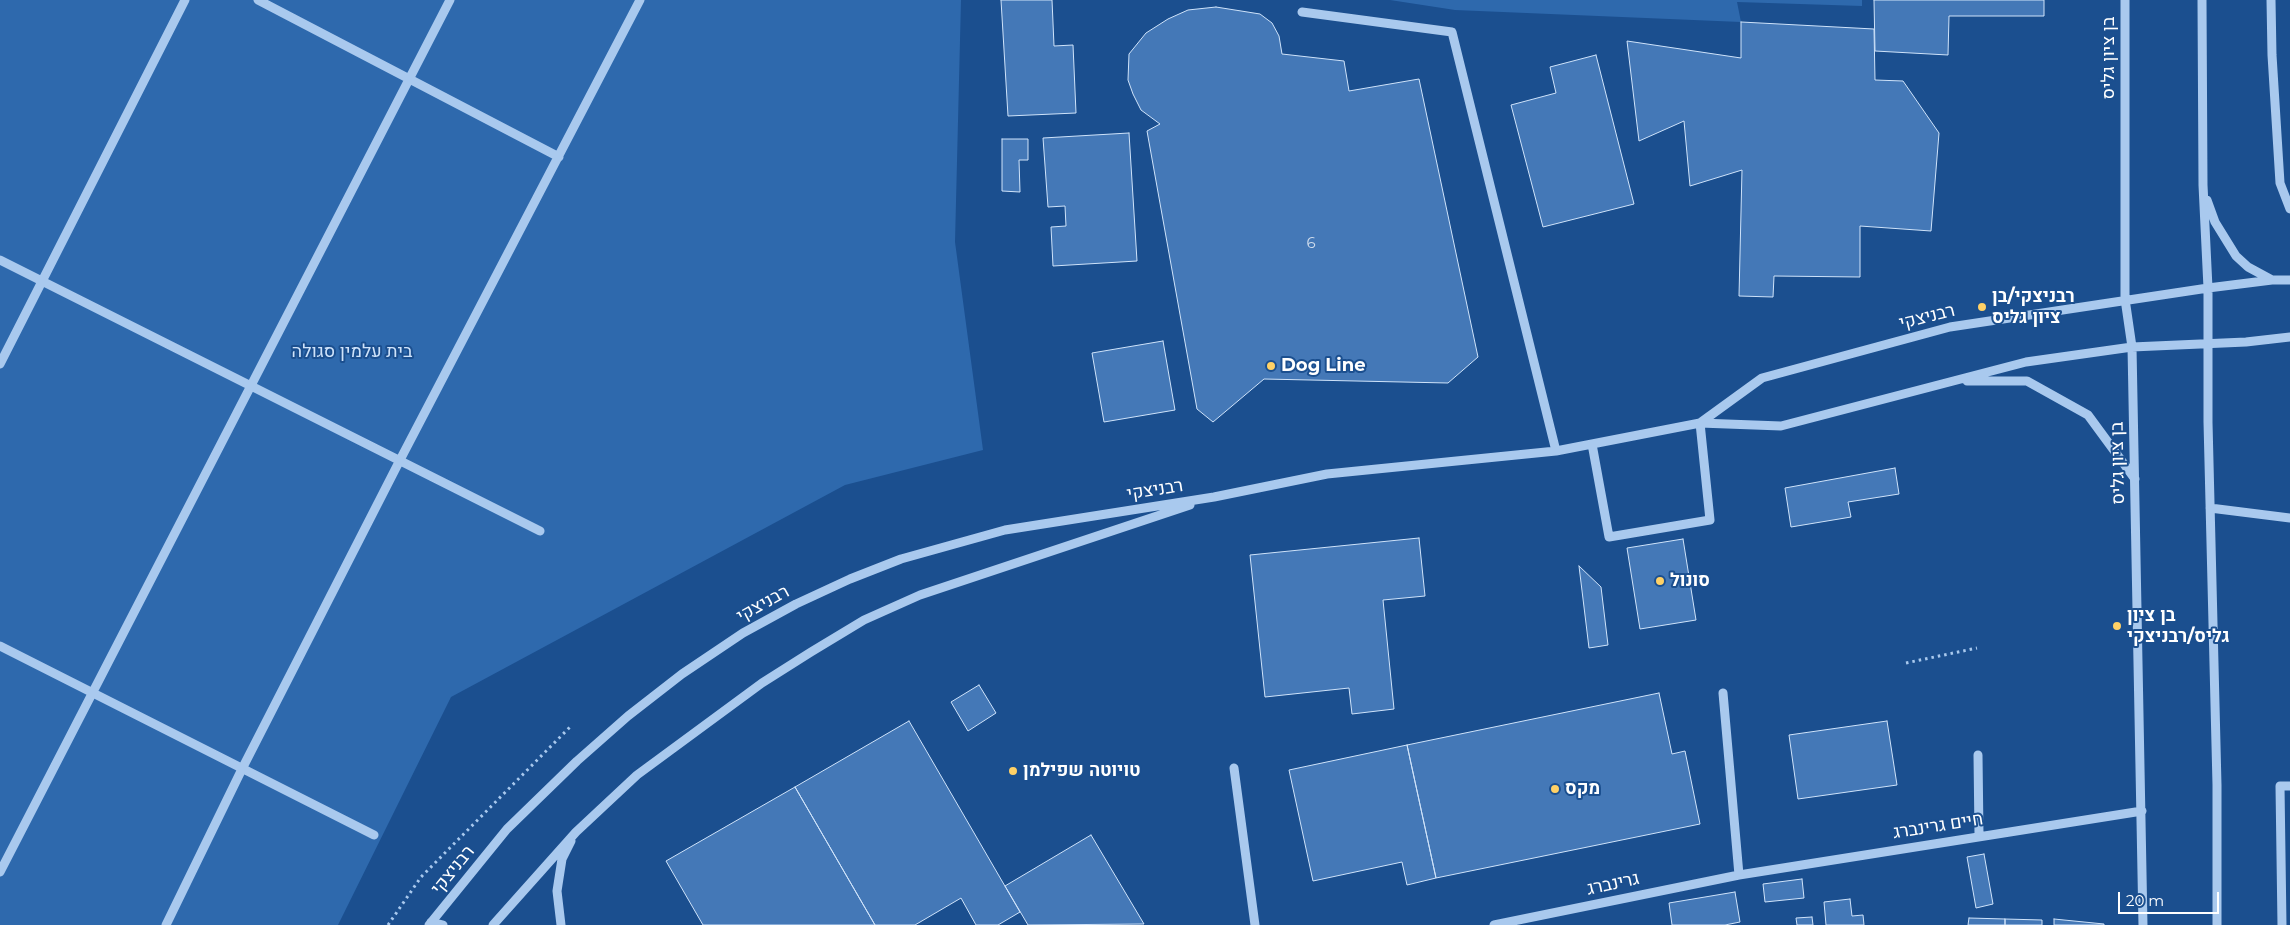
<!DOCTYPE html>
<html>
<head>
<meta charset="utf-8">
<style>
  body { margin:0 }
  #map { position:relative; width:2290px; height:925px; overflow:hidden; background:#1b4f8f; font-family:Montserrat,sans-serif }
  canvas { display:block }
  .scale { position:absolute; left:2118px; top:892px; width:101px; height:22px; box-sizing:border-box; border:2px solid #fff; border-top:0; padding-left:6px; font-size:15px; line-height:18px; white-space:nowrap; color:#fff; -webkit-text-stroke:4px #1b4f8f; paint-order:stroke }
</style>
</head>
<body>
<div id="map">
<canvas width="2290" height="925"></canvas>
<div class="scale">20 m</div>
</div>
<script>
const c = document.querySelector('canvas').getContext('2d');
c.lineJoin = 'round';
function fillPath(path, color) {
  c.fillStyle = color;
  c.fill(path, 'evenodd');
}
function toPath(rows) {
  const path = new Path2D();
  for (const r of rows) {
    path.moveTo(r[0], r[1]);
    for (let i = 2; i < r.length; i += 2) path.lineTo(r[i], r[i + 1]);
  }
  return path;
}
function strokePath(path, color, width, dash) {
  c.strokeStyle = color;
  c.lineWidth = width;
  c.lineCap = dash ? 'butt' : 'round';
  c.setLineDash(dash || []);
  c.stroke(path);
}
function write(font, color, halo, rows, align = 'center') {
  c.font = font + ' Montserrat,Heebo,sans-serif';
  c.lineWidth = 4;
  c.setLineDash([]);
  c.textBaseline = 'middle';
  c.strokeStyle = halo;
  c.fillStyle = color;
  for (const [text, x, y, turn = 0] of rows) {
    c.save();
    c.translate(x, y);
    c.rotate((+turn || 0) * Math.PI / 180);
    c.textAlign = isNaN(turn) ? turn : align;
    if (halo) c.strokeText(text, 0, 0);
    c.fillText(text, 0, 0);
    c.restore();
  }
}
fillPath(toPath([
  [0,0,961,0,955,242,983,450,845,485,451,697,338,925,0,925],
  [1390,0,1862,0,1862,6,1737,2,1741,22,1455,10]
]), '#2e69ad');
const building = toPath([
  [1001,0,1052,0,1054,46,1073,45,1076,113,1008,116,1001,0],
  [1874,0,2044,0,2044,16,1949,16,1948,55,1875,51,1874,0],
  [1216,7,1260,14,1272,23,1279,36,1282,54,1344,61,1349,91,1419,79,1478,357,1448,383,1264,379,1213,422,1197,409,1147,131,1160,124,1141,110,1133,94,1128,80,1129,54,1146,33,1168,19,1188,10,1216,7],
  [1741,22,1874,29,1875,80,1903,81,1939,133,1931,231,1860,226,1860,277,1774,276,1773,297,1739,296,1742,170,1690,186,1684,121,1639,141,1627,41,1741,58,1741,22],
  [1596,55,1634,204,1543,227,1511,105,1556,93,1550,67,1596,55],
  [1129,133,1137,261,1053,266,1051,227,1066,226,1065,206,1048,207,1043,138,1129,133],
  [1002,139,1028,139,1028,160,1019,160,1020,192,1002,191,1002,139],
  [1163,341,1175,410,1104,422,1092,353,1163,341],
  [1895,468,1899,494,1848,502,1851,517,1791,527,1785,488,1895,468],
  [1419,538,1425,596,1383,600,1394,709,1352,714,1349,688,1265,697,1250,555,1419,538],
  [1683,539,1696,620,1640,629,1627,548,1683,539],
  [1579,566,1601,587,1608,645,1589,648,1579,566],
  [979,685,996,713,968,731,951,702,979,685],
  [1659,693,1672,754,1685,751,1700,824,1436,878,1407,745,1659,693],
  [909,721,1020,912,998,925,976,925,961,898,915,925,875,925,795,787,909,721],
  [1887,721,1897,785,1798,799,1789,735,1887,721],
  [1407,745,1436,878,1407,885,1402,862,1313,881,1289,770,1407,745],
  [795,787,875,925,703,925,666,861,795,787],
  [1091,835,1144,924,1028,925,1005,886,1091,835],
  [1984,854,1993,904,1976,908,1967,857,1984,854],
  [1802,879,1804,898,1765,902,1763,884,1802,879],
  [1735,892,1740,922,1725,925,1672,925,1669,903,1735,892],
  [1850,899,1852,916,1863,915,1864,925,1826,925,1824,902,1850,899],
  [1812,917,1813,925,1797,925,1796,918,1812,917],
  [1969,918,2005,919,2005,925,1968,925,1969,918],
  [2005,919,2042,920,2042,925,2005,925,2005,919],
  [2054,919,2104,924,2104,925,2054,925,2054,919]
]);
fillPath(building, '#4478b7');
strokePath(building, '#cfe3fa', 1);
strokePath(toPath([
  [1906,663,1977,648],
  [388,925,421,877,572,725]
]), '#a9c9ee', 3, [2.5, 4]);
strokePath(toPath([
  [258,0,559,157],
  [2125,0,2125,299,2132,347,2143,925],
  [2202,0,2203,185,2208,288,2208,422,2217,785,2217,925],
  [2271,0,2272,55,2280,183,2290,209],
  [1302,12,1452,32,1556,451],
  [2207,200,2215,222,2236,256,2248,267,2272,280],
  [0,260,540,531],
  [0,364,185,0],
  [1967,381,2027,381,2088,415,2135,479],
  [1700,423,1762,378,1950,327,2208,288,2272,280,2290,280],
  [1592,444,1609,537,1710,520,1700,423],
  [2210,508,2290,518],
  [0,646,374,835],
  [1723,693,1739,875],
  [1978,755,1979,835],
  [1234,768,1255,925],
  [0,872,450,0],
  [431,922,443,925],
  [166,925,242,769,400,460,640,0],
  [429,925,507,829,577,761,628,716,682,674,743,633,796,604,850,579,901,559,1005,530,1214,497,1327,474,1556,451,1700,423,1781,426,2026,362,2132,347,2246,342,2290,337],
  [493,925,576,832,637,775,762,683,811,652,864,620,920,595,1190,505],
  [561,925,557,891,562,859,571,841],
  [1494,925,1739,875,2142,811],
  [2282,925,2280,786,2290,786]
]), '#a9c9ee', 9);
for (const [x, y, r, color] of [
  [1982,307,5,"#ffd166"],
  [1271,366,5,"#ffd166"],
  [1660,581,5,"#ffd166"],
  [2117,626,5,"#ffd166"],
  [1013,771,5,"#ffd166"],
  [1555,789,5,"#ffd166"]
]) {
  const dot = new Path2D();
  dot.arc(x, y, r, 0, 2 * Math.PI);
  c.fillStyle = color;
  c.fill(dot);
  strokePath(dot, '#1b4f8f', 2);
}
write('15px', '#d0dded', null, [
  ["6",1311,244]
]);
write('18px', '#fff', '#1b4f8f', [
  ["בן ציון גליס",2109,58,-90],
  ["רבניצקי",1927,317,-14],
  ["בן ציון גליס",2118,463,-91],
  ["רבניצקי",1155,490,-9],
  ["רבניצקי",763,604,-29],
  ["חיים גרינברג",1938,826,-9],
  ["רבניצקי",453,870,-51],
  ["גרינברג",1613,884,-12]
]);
write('bold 18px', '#fff', '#1b4f8f', [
  ["רבניצקי/בן",1992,297],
  ["ציון גליס",1992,318],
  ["Dog Line",1281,366],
  ["סונול",1670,581],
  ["בן ציון",2127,616],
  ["גליס/רבניצקי",2127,637],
  ["טויוטה שפילמן",1023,771],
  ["מקס",1565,789]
], 'left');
write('18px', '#cfe3fa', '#1b4f8f', [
  ["בית עלמין סגולה",352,352]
]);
</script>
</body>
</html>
